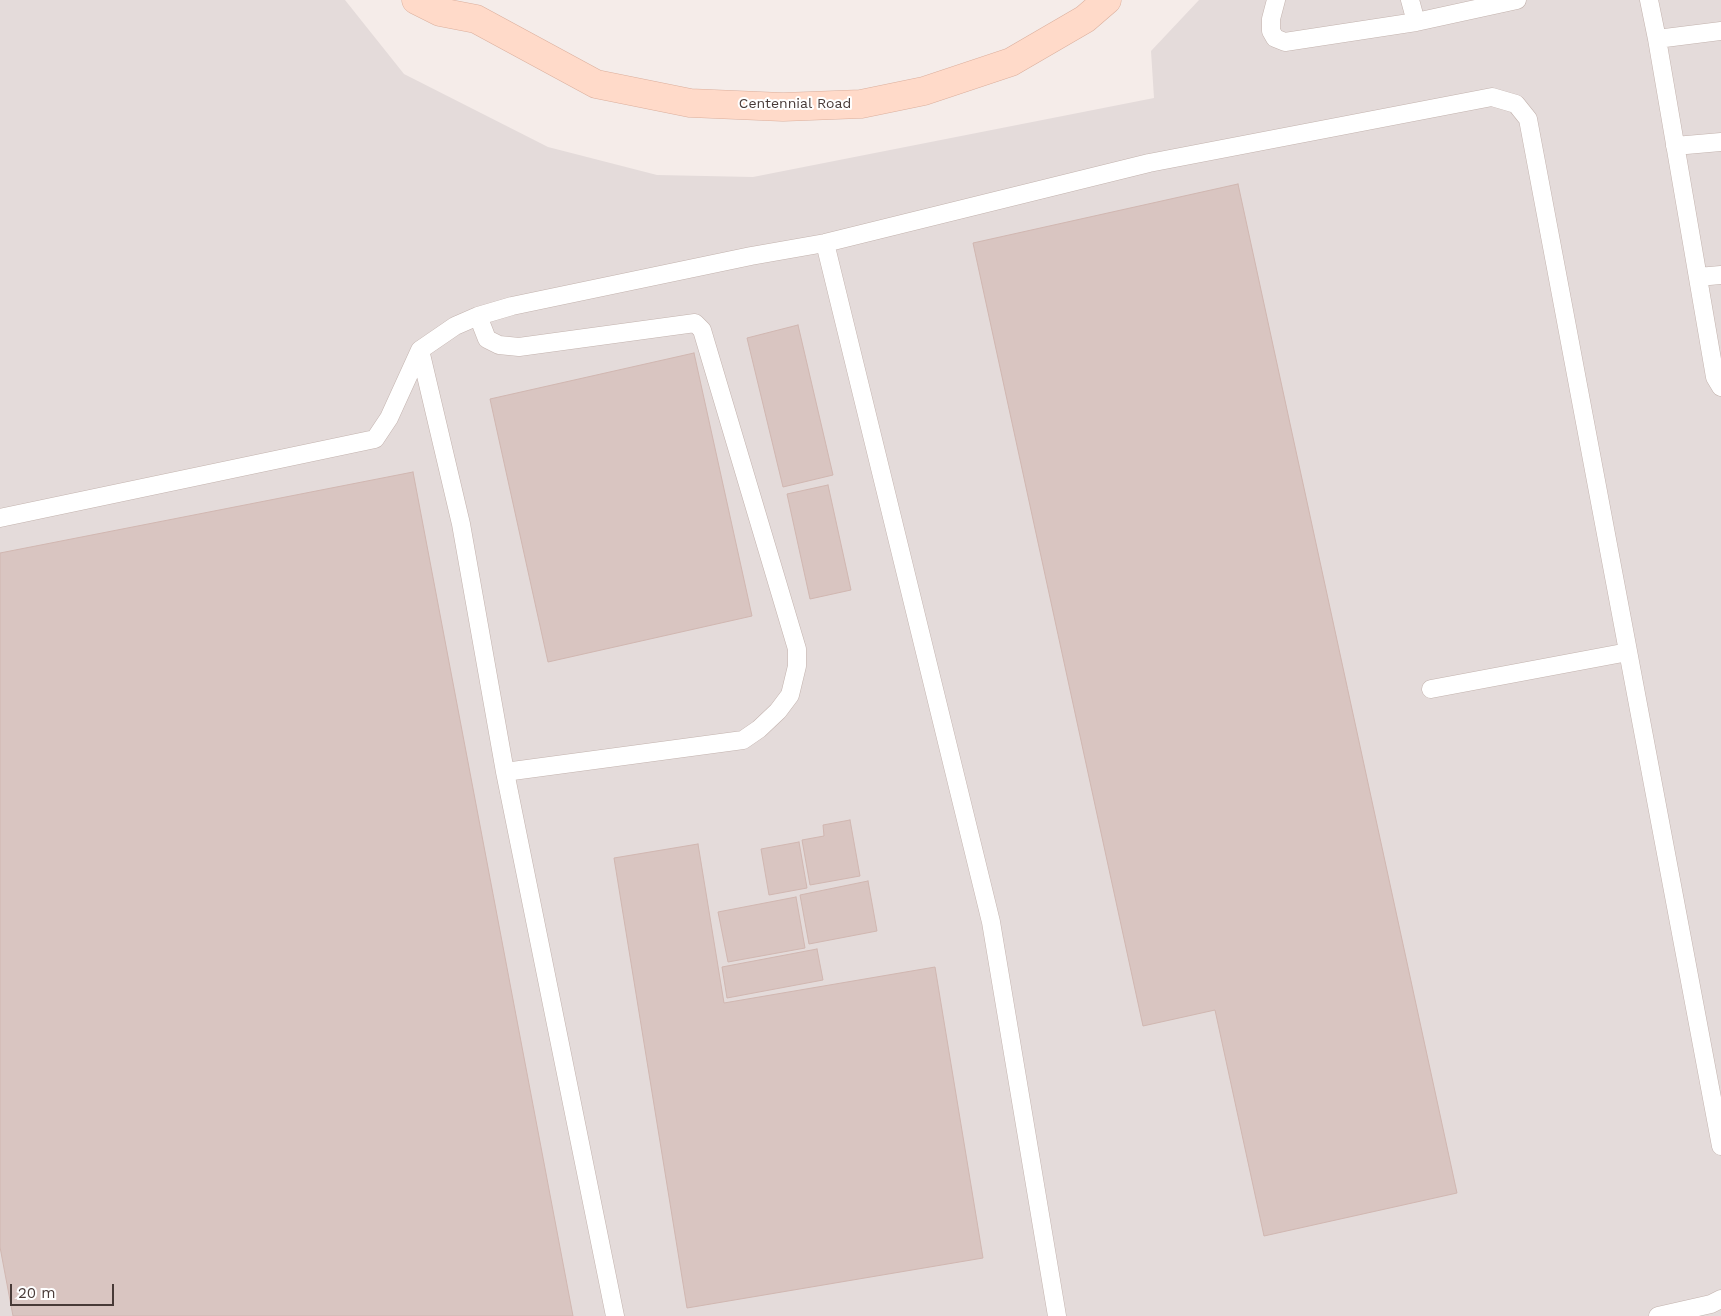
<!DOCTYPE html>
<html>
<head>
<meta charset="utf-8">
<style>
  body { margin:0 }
  #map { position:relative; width:1721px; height:1316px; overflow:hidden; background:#f5ece9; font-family:"Work Sans",sans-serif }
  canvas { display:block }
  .scale { position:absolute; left:10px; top:1284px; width:104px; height:22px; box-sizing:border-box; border:2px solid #483a37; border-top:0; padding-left:6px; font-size:15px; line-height:18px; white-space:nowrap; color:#483a37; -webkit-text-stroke:4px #fff; paint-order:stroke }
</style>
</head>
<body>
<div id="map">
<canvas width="1721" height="1316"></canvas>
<div class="scale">20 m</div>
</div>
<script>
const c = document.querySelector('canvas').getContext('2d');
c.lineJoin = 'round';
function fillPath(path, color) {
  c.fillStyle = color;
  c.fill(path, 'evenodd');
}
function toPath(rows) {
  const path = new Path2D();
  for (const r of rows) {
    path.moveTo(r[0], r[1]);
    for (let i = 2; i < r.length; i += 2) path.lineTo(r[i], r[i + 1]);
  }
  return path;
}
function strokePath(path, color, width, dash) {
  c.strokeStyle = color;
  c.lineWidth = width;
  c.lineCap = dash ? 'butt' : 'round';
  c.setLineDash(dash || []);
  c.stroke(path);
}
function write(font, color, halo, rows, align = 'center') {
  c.font = font + ' "Work Sans",sans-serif';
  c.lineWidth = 4;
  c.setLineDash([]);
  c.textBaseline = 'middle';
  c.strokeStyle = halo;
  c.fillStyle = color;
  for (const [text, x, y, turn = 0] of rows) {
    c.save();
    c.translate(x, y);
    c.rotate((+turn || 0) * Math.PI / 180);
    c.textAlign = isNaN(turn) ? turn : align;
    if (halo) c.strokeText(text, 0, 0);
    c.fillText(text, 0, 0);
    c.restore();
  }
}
fillPath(toPath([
  [0,0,345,0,404,74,548,147,657,175,753,177,1154,98,1151,51,1199,0,1721,0,1721,1316,0,1316]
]), '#e4dbda');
const building = toPath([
  [1238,184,1457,1193,1264,1236,1215,1010,1143,1026,973,243,1238,184],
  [798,325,833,475,783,487,747,338,798,325],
  [694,353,752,616,548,662,490,399,694,353],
  [413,472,573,1316,13,1316,0,1247,0,553,413,472],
  [828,485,851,590,810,599,787,494,828,485],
  [850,820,860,876,810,885,802,840,824,836,823,825,850,820],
  [799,842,807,888,769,895,761,849,799,842],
  [698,844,724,1003,935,967,983,1258,687,1308,614,858,698,844],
  [868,881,877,931,809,944,800,895,868,881],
  [796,897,805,948,728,962,718,912,796,897],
  [817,949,823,980,727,998,722,967,817,949]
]);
fillPath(building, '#d9c5c1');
strokePath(building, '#d1b7b1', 1);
const lane = toPath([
  [1276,0,1271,19,1271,31,1275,38,1285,42,1416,22,1517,0],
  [1410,0,1416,22],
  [1649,0,1657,39,1715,377,1721,387],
  [1657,39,1721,31],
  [1675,146,1721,142],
  [825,243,991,922,1057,1316],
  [1698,277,1721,275],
  [478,316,487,339,499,345,519,347,695,323,702,330,797,649,797,666,790,695,778,711,759,729,743,740,505,772],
  [420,350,461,524,505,772,615,1316],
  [0,518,375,439,389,418,420,350,455,326,478,316,512,306,751,256,825,243,1149,163,1492,97,1516,104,1528,119,1721,1146],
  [1431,689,1628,652],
  [1658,1316,1711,1304,1721,1299]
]);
const secondary = toPath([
  [416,0,440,12,476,19,596,84,690,103,783,107,861,104,924,91,1011,62,1085,19,1107,0]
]);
strokePath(lane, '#c3b3ae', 19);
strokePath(secondary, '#dbaf9d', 29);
strokePath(lane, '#fff', 18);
strokePath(secondary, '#ffdac9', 28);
write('14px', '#483a37', '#fff', [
  ["Centennial Road",795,104]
]);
</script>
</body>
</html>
